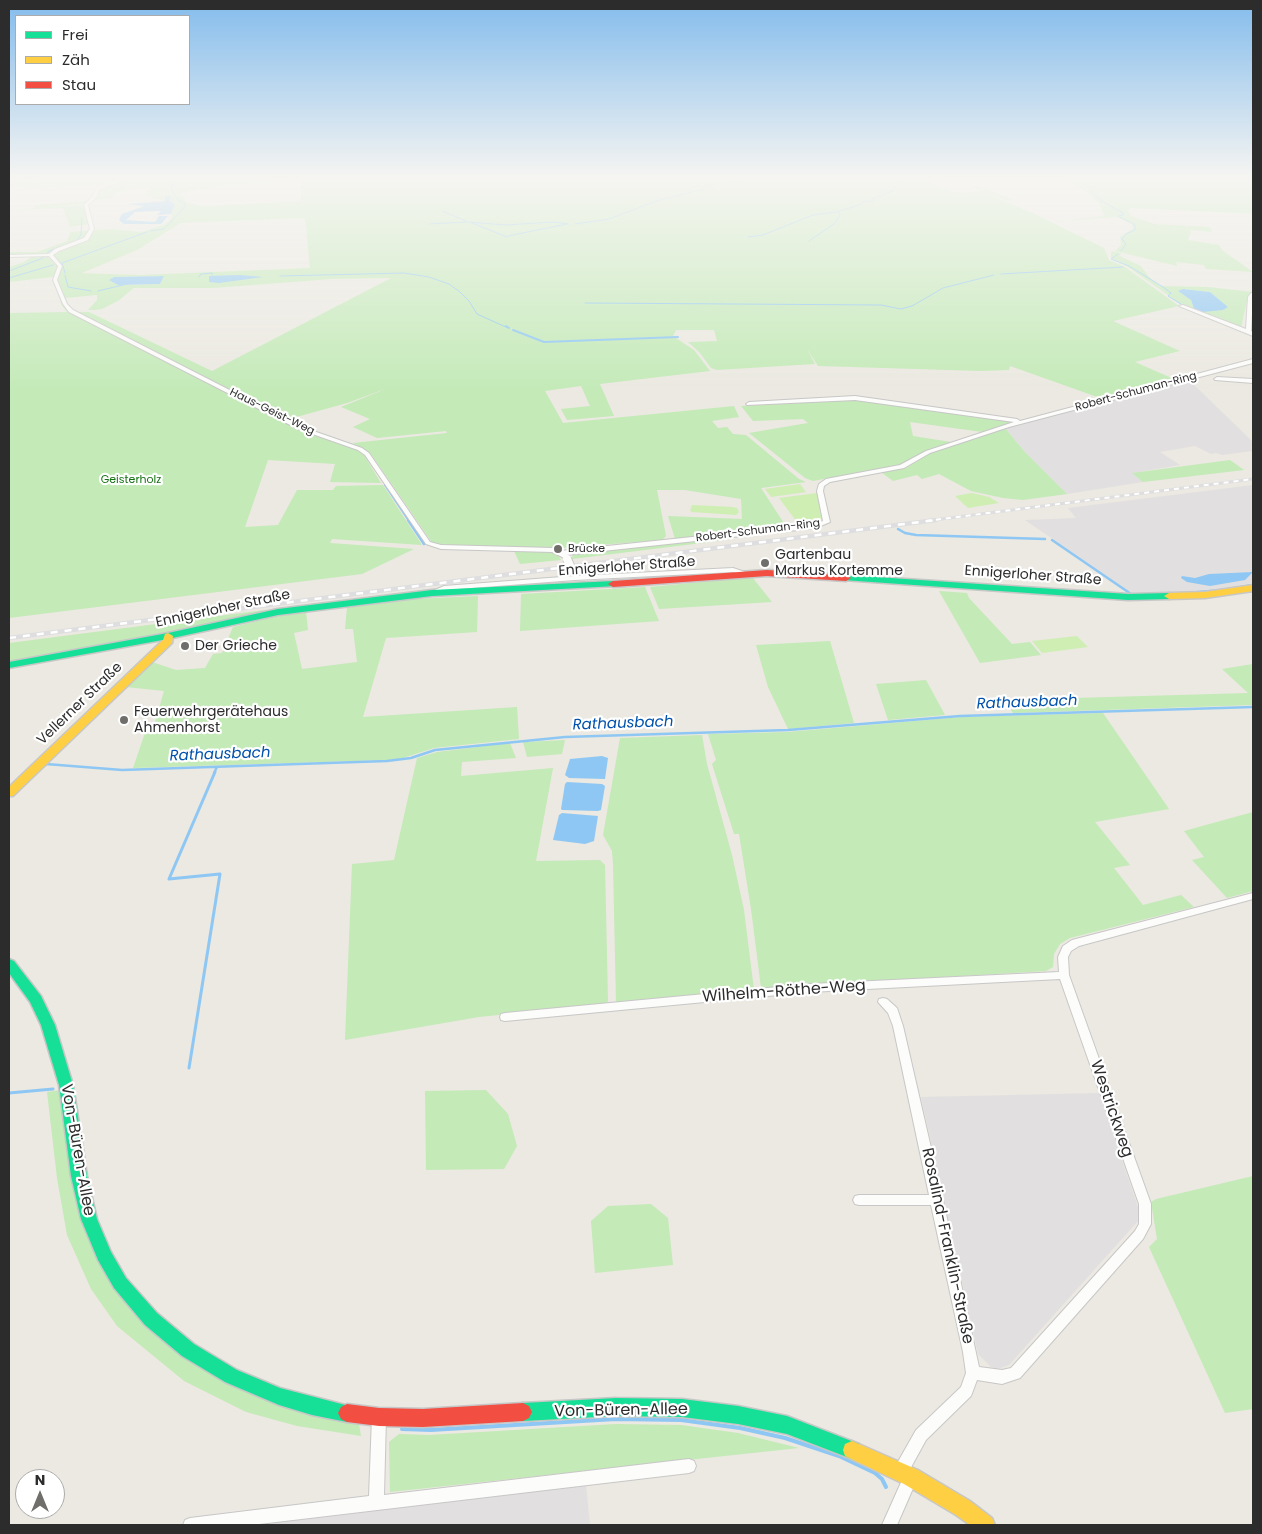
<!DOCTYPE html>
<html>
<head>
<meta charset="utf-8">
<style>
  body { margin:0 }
  #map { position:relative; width:1262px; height:1534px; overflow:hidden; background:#ebe9e1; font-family:Poppins,sans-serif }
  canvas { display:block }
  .frame { position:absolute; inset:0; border:10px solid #2c2c2c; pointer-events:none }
  .legend { position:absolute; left:15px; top:15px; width:175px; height:90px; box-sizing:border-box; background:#fff; border:1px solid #ababab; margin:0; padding:6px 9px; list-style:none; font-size:15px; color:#2c2c2c }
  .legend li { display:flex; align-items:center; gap:10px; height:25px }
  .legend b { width:25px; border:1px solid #ababab }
  .north { position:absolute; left:15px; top:1469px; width:50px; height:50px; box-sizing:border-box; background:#fff; border:1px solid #ababab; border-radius:50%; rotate:0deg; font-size:14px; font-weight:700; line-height:20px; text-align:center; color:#2c2c2c }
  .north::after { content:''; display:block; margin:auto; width:18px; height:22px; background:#6f6e6b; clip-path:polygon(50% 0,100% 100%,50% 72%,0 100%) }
</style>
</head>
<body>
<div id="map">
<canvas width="1262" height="1534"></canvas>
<div class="frame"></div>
<ul class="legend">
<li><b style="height:6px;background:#16e098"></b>Frei</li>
<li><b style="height:6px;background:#ffcf43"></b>Zäh</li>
<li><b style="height:6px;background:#f24e42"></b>Stau</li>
</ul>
<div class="north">N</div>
</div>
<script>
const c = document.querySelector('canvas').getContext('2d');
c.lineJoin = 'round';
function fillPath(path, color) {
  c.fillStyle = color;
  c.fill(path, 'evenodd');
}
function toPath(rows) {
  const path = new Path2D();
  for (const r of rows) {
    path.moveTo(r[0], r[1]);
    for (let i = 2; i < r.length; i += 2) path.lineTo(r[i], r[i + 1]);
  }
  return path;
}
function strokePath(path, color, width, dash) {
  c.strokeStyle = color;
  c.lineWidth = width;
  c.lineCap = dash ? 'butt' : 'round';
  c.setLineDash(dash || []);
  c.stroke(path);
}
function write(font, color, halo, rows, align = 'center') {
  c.font = font + ' Poppins,sans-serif';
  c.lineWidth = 4.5;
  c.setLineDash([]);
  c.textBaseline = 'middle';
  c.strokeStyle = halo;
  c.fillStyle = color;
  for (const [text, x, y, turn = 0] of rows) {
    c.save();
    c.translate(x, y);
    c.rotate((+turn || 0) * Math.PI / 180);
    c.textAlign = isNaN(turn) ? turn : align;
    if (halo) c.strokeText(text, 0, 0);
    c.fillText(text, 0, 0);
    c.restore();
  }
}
fillPath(toPath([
  [1190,381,1253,442,1253,451,1222,455,1216,453,1211,454,1195,446,1160,452,1180,465,1133,473,1143,482,1067,494,1024,451,1005,428],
  [1253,485,1253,583,1223,588,1182,592,1131,593,1025,520,1076,518,1068,508],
  [1099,1093,1139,1210,1139,1220,1009,1365,997,1369,991,1367,978,1354,921,1097],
  [586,1485,590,1525,257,1525]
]), '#e2dfe0');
fillPath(toPath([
  [9,179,122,179,102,185,36,188,9,187],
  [125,179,946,179,932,182,938,187,958,193,981,191,973,186,978,186,1010,198,1013,200,1008,201,993,196,1035,214,1104,248,1109,260,1125,267,1179,306,1113,321,1180,351,1135,362,1174,379,1103,399,1010,366,1009,370,981,371,818,366,807,349,815,364,717,370,711,368,700,353,688,342,717,341,714,330,676,330,673,336,694,350,710,371,600,384,614,416,567,420,561,409,590,406,581,386,545,391,563,423,734,406,739,417,712,421,718,428,727,427,733,434,746,435,799,479,806,482,761,488,787,528,675,539,668,516,742,519,741,499,685,490,657,490,666,536,662,540,562,548,442,546,433,544,371,454,353,443,447,433,446,431,377,438,353,427,370,419,341,407,388,388,347,403,289,419,75,312,89,312,212,371,391,278,332,279,214,288,134,288,118,301,102,309,95,310,88,310,97,300,97,295,66,298,69,308,68,312,286,422,310,434,356,450,364,455,381,483,330,482,335,464,268,460,245,527,278,525,297,490,333,490,336,486,383,485,422,545,332,539,330,543,414,549,362,574,9,618,9,313,67,312,62,306,53,277,9,282,9,267,24,262,31,257,48,256,43,254,9,256,9,252,37,252,67,241,70,232,111,229,142,232,166,224,172,217,171,214,175,204,164,199,165,201,145,196,149,188,128,189,127,191,116,192,112,198,94,200,99,188],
  [301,181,301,201,202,206,187,202,180,193,228,185],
  [305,218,310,268,138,275,82,273,137,250,181,223],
  [164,276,160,284,124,285,114,277],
  [1065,179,1253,179,1253,214,1131,208,1128,211,1131,216,1155,224,1210,227,1212,232,1190,230,1191,233,1188,240,1219,245,1222,250,1253,272,1206,269,1204,265,1176,262,1177,266,1115,251,1121,245,1120,237,1133,228,1132,224,1116,217,1054,222,1104,216,1099,203,1080,188],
  [90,199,85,204,34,208,84,205,90,224,70,227,63,208,9,210,35,208,35,205,86,201],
  [1111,251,1121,253,1120,256,1141,266,1149,277,1160,286,1208,287,1253,292,1248,297,1241,328,1220,318,1182,305,1128,267,1114,260,1111,258],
  [1183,289,1210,292,1228,307,1223,310,1204,311,1194,309,1191,300],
  [855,400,1013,422,982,432,910,422,913,436,951,442,925,451,913,460,900,465,813,481,805,478,749,433,808,423,803,419,753,421,741,406],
  [1005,428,1024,451,1067,494,1023,500,1003,498,971,491,939,474,922,479,917,475,893,481,881,472,906,468,930,453],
  [1230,460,1244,470,1143,482,1132,473],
  [718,539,718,541,572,559,573,553,577,552],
  [514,551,552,552,558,555,561,560,520,564],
  [752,577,772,602,659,609,650,587],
  [645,587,659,621,520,631,521,594],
  [939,591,967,593,969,598,1012,644,1030,642,1041,655,980,663],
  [478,596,477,632,386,638,363,717,517,707,519,739,434,748,400,759,387,760,133,768,147,727,154,726,164,691,126,687,152,662,176,670,205,668,213,654,222,653,233,627,268,618,306,612,308,630,294,633,302,669,357,662,353,629,345,629,347,607,414,599],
  [265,610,263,612,206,626,9,663,9,643],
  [830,641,854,723,788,729,768,687,756,645],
  [1253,664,1253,705,1013,713,1005,700,1248,693,1222,669],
  [926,680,945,715,888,720,876,684],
  [1103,713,1169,809,1095,822,1130,865,1114,868,1143,905,1181,895,1194,907,1070,938,1060,944,1054,954,1053,967,1046,971,761,988,751,909,739,834,734,834,712,764,716,760,708,734,787,732,961,717],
  [702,735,707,764,732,855,744,910,754,990,616,1003,613,864,612,851,603,835,620,738],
  [565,740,562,754,527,757,523,742],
  [510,743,516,758,462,762,461,776,553,768,536,861,600,860,605,865,608,1001,606,1004,479,1017,345,1040,352,864,394,860,417,758,437,752],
  [1253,812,1253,891,1227,898,1192,860,1204,857,1184,831],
  [61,1090,74,1185,142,1321,277,1404,359,1424,361,1436,297,1426,246,1412,184,1381,117,1326,91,1289,67,1235,57,1178,47,1092],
  [486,1090,508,1114,517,1146,504,1169,426,1170,425,1091],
  [1253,1176,1253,1409,1225,1413,1149,1247,1157,1239,1151,1202,1156,1199],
  [651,1204,668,1218,673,1265,595,1273,591,1221,608,1206],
  [616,1424,681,1425,738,1433,799,1448,390,1492,389,1442,399,1434,429,1435]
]), '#c3eab7');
fillPath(toPath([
  [800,484,806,492,771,497,765,489],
  [817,493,822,520,811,522,797,522,779,498],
  [972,493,989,497,999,503,968,508,955,496],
  [692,505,733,507,737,508,739,512,736,515,692,512,690,511],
  [1077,636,1088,647,1042,653,1032,641]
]), '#ceeeb4');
fillPath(toPath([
  [168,196,171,196,170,201,175,204,171,214,157,215,161,211,135,212,126,220,153,222,156,221,159,216,168,216,161,224,124,224,119,220,122,214,144,206,127,204,165,201,165,197],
  [164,276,160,284,118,285,109,280,114,277],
  [209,276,240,275,263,277,219,283,209,282],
  [1183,289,1210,292,1228,307,1223,310,1203,312,1194,309,1191,300,1178,291],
  [1253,572,1245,580,1210,586,1187,582,1181,578,1182,576,1195,578,1209,574],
  [602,756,608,758,605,779,569,778,565,775,570,759],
  [567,782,602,784,605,786,601,810,598,811,562,810,561,809,565,784],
  [562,813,598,816,594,841,585,844,553,840,559,815]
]), '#8ec7f3');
strokePath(toPath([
  [1072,179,1092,188,1092,192,1100,200,1123,213,1123,215,1118,216,1135,225,1135,230,1126,234,1122,239,1126,244,1121,251],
  [12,180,39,179],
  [721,184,752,179],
  [901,185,897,183,910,179],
  [173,192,171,187,176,179],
  [862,202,873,201,872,199,892,191,898,185],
  [442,211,466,221],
  [472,223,507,237],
  [429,224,468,222,506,225,553,222,568,224],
  [575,224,609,219,659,200,704,189,703,185,717,184],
  [150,231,164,229,184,208,186,204,178,200,173,192],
  [508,236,567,224],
  [748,237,763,235,813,215,837,212,862,204],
  [809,241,834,224,840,215,838,211],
  [75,242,81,235,82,218],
  [1118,254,1111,259,1129,266,1163,287,1171,293,1168,296,1181,304],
  [9,271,43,258,49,251,65,245],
  [65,273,62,263,147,232],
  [1001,274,1123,267],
  [65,275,68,287,91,291],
  [280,276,404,273,429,277,449,284,460,292,469,301,477,314,508,328],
  [199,277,201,274,212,273,212,275],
  [9,278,53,265],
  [98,291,127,284],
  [585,303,881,305,901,309,912,306,943,288,994,275]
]), '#8ec7f3', 1);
strokePath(toPath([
  [506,326,509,328],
  [513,330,544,342,678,337],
  [385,485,409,521]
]), '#8ec7f3', 2);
strokePath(toPath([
  [408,520,424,544],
  [898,529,905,533,916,535,1045,539],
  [1052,540,1131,594],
  [1229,589,1253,585],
  [1197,592,1221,590],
  [44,766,46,764,122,770,387,761,411,758,435,750,565,737,788,730,960,716,1253,707],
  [214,773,217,767]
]), '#8ec7f3', 2.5);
strokePath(toPath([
  [189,1068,220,874,169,879,215,772],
  [9,1093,53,1089]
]), '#8ec7f3', 3);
strokePath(toPath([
  [402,1429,431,1430,616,1419,681,1420,740,1428,785,1438,839,1456,875,1473,882,1479,886,1487]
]), '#8ec7f3', 4);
const street = toPath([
  [120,179,127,179,100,189,95,199,88,205,94,229,88,240,59,251,53,255,62,266,57,280,67,304,73,310,302,427,362,448,369,453,430,542,441,545,553,548,560,551,815,524,823,521,817,491,819,484,826,479,900,465,926,451,1014,422,855,400,747,405,746,404,749,402,855,396,1017,419,1020,421,1253,359,1253,363,1009,427,930,453,904,468,830,482,824,486,823,491,830,522,816,528,566,555,566,557,564,558,552,552,441,549,426,544,365,455,358,450,298,429,69,312,63,304,53,280,58,266,49,256,9,257,9,255,49,254,55,249,84,238,90,229,84,205,92,197,97,187,120,179],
  [1251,293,1253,293,1253,297,1251,331,1253,332,1253,336,1179,306,1183,305,1246,329,1248,297,1251,293],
  [1217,377,1253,379,1253,383,1215,380,1214,379,1217,377],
  [733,568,751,574,747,576,733,572,575,580,445,590,432,595,428,593,444,586,575,576,733,568],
  [1253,893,1253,899,1079,946,1071,951,1068,957,1069,975,1151,1204,1151,1224,1143,1239,1020,1378,1002,1384,977,1380,971,1396,926,1440,909,1471,911,1470,916,1472,918,1477,897,1525,882,1525,903,1478,900,1479,895,1477,893,1472,895,1467,916,1430,961,1387,966,1373,963,1352,931,1205,859,1205,855,1204,853,1200,855,1196,859,1195,929,1195,893,1026,888,1013,878,1002,879,999,883,998,887,999,897,1008,903,1026,943,1200,979,1367,1002,1370,1011,1368,1135,1231,1139,1224,1139,1204,1060,979,810,992,505,1021,501,1020,500,1017,501,1014,505,1013,810,984,1059,972,1058,957,1063,946,1072,940,1253,893],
  [379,1410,384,1412,386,1417,384,1495,689,1459,694,1461,696,1466,694,1471,689,1473,251,1525,183,1525,185,1520,190,1518,369,1496,372,1417,374,1412,379,1410]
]);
const fast = toPath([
  [846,575,1128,594,1169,593,1174,596,1169,599,1128,600,843,580,843,576,846,575],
  [613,581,618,584,616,586,432,596,278,615,168,639,9,668,9,662,168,633,278,609,432,590,613,581],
  [9,959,14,961,41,996,55,1025,73,1085,87,1176,97,1219,111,1252,126,1278,157,1313,194,1344,237,1370,280,1388,353,1407,356,1413,353,1419,347,1422,312,1415,279,1405,225,1382,182,1356,145,1325,114,1288,98,1260,81,1219,71,1176,59,1085,41,1025,30,1002,9,973,9,959],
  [616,1398,682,1399,738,1406,787,1416,859,1444,861,1450,859,1456,852,1459,787,1434,738,1424,682,1417,616,1416,523,1421,517,1418,514,1412,517,1406,523,1403,616,1398]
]);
const slow = toPath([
  [1253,585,1253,591,1205,598,1169,599,1164,596,1169,593,1205,592,1253,585],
  [168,633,173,636,172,643,13,796,9,796,9,787,163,640,165,634,168,633],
  [852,1441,918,1470,970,1501,992,1518,995,1525,970,1525,956,1515,904,1484,845,1456,843,1450,845,1444,852,1441]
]);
const jam = toPath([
  [767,570,846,575,851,578,846,581,767,576,613,587,608,584,613,581,767,570],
  [523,1403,529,1406,532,1412,529,1418,523,1421,423,1427,379,1426,347,1422,341,1419,338,1413,341,1407,347,1404,379,1408,423,1409,523,1403]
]);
strokePath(street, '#c8c7c7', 2);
strokePath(fast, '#c8c7c7', 3);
strokePath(slow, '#c8c7c7', 3);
strokePath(jam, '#c8c7c7', 3);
fillPath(street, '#fcfcfa');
fillPath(fast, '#16e098');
fillPath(slow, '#ffcf43');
fillPath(jam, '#f24e42');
const railFar1 = toPath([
  [926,521,1253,479]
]);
const rail = toPath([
  [9,638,936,520]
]);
strokePath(railFar1, '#dedee0', 3);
strokePath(rail, '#dedee0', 4.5);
strokePath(railFar1, '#fff', 2, [5]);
strokePath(rail, '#fff', 2.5, [7]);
const streetBridge = toPath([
  [567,559,572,570]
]);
strokePath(streetBridge, '#c8c7c7', 10, []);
strokePath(streetBridge, '#fcfcfa', 8);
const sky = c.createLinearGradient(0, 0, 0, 394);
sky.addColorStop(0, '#84bcec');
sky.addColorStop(0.45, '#f6f5f2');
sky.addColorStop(1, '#f6f5f200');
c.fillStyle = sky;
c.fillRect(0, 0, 1262, 394);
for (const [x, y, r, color] of [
  [558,549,5,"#6f6e6b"],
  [765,563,5,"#6f6e6b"],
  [185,646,5,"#6f6e6b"],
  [124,720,5,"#6f6e6b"]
]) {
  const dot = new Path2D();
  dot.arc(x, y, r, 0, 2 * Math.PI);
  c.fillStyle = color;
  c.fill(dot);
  strokePath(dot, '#fff', 2);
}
write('11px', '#2c2c2c', '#fff', [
  ["Robert-Schuman-Ring",1136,392,-15],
  ["Haus-Geist-Weg",272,412,26],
  ["Robert-Schuman-Ring",758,531,-7]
]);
write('11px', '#157213', '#fff', [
  ["Geisterholz",131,480]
]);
write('11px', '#2c2c2c', '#fff', [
  ["Brücke",568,549]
], 'left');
write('14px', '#2c2c2c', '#fff', [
  ["Gartenbau",775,555],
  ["Markus Kortemme",775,571],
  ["Der Grieche",195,646],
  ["Feuerwehrgerätehaus",134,712],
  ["Ahmenhorst",134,728]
], 'left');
write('14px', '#2c2c2c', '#fff', [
  ["Ennigerloher Straße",627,567,-4],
  ["Ennigerloher Straße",1033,576,4],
  ["Ennigerloher Straße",223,609,-12],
  ["Vellerner Straße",80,704,-44]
]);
write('italic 15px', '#0052ac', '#fff', [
  ["Rathausbach",1027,703,-2],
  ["Rathausbach",623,724,-2],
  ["Rathausbach",220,755,-2]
]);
write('16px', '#2c2c2c', '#fff', [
  ["Wilhelm-Röthe-Weg",784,992,-4],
  ["Westrickweg",1111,1109,71],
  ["Von-Büren-Allee",77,1150,80],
  ["Rosalind-Franklin-Straße",947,1246,78],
  ["Von-Büren-Allee",621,1411,-1]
]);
</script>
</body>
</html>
